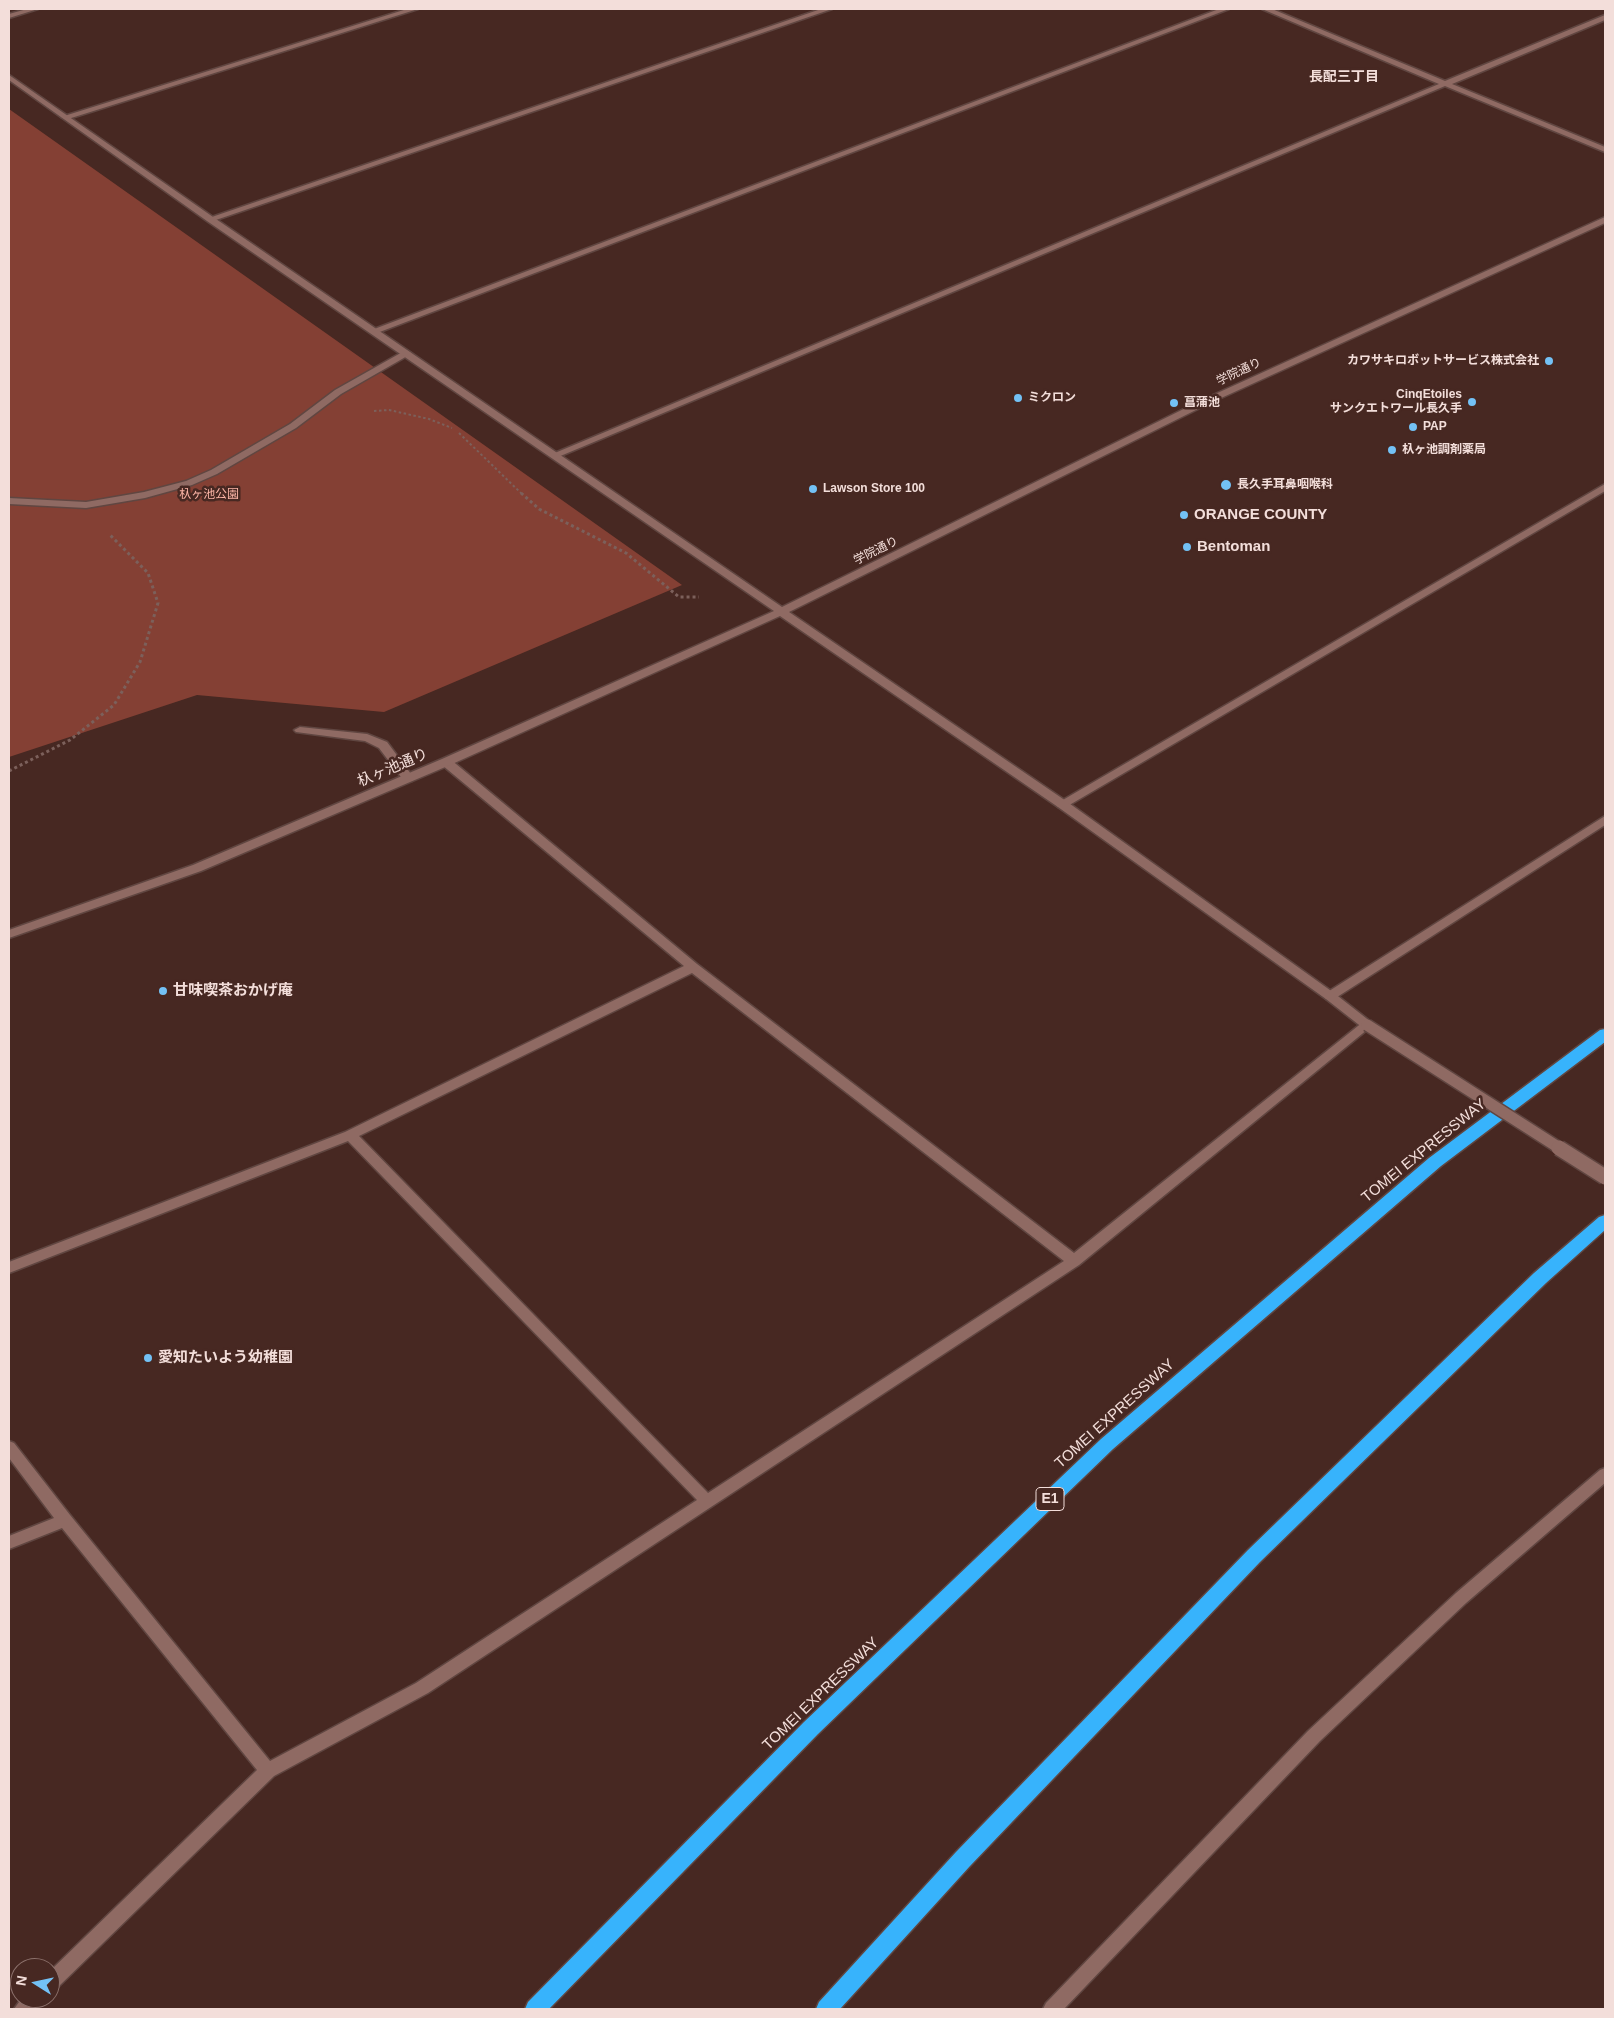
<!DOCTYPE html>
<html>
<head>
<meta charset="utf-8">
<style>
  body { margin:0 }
  #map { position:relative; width:1614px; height:2018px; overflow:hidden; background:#472822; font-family:Arial,sans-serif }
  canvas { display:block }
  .frame { position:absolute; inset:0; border:10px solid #f3deda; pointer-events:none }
  .north { position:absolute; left:10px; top:1958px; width:50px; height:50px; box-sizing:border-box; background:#472822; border:1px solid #8c716c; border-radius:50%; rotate:280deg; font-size:14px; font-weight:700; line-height:20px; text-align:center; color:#f3deda }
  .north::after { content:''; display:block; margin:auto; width:18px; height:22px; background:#73c1f5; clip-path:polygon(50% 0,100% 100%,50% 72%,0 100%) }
</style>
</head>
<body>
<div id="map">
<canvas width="1614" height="2018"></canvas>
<div class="frame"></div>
<div class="north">N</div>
</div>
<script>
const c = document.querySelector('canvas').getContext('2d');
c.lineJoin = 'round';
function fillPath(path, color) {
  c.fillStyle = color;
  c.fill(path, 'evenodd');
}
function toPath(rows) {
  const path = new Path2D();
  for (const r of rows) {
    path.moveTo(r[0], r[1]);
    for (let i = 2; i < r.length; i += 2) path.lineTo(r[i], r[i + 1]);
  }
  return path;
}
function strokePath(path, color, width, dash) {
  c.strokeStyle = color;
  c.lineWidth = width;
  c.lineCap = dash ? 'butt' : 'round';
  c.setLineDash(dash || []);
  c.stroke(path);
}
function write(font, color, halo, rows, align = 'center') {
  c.font = font + ' Arial,"Noto Sans JP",sans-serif';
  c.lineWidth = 5;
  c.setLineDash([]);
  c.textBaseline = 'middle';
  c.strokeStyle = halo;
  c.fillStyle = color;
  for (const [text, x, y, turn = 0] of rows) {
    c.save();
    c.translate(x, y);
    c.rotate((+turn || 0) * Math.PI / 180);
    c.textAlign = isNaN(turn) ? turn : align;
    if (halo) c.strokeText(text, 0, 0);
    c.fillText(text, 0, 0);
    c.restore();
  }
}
fillPath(toPath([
  [9,109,682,585,384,712,197,695,9,757]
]), '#844034');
const service = toPath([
  [406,350,411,353,409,355,341,394,296,428,217,474,192,485,145,498,86,508,9,504,9,498,86,502,144,492,186,481,211,470,290,424,335,390,406,350],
  [300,727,367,734,387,742,414,778,412,781,404,781,379,748,365,741,296,732,294,730,300,727]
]);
const minor = toPath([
  [27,9,38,9,9,18,9,14,27,9],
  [407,9,418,9,68,119,61,117,407,9],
  [821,9,832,9,213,221,206,219,821,9],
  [1219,9,1229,9,377,333,374,334,369,331,1219,9],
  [1262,9,1272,9,1445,81,1605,15,1605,20,1452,84,1605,147,1605,152,1445,86,558,457,552,457,550,455,1439,84,1262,9],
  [1605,484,1605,491,1066,807,1058,807,1056,804,1605,484],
  [446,758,450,759,697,964,1074,1253,1363,1022,1367,1021,1371,1022,1373,1025,1079,1265,428,1693,274,1776,56,1989,50,1992,50,1971,257,1770,62,1528,9,1549,9,1536,54,1518,9,1458,9,1441,14,1443,70,1515,270,1761,416,1683,697,1500,348,1141,9,1273,9,1262,345,1132,684,966,442,765,440,762,446,758],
  [692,973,1064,1261,708,1493,359,1136,692,973],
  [1605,816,1605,825,1334,999,1326,999,1324,996,1326,993,1605,816],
  [1605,1468,1605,1483,1466,1603,1320,1741,1064,2009,1043,2009,1046,2003,1308,1731,1456,1593,1600,1470,1605,1468],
  [22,1998,43,1998,35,2009,14,2009,22,1998]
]);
const tertiary = toPath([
  [9,75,213,217,782,607,1202,400,1605,217,1605,223,1208,404,789,612,1066,801,1334,993,1371,1022,1373,1025,1371,1028,1363,1028,1326,999,1058,807,780,616,450,765,201,871,9,938,9,930,193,865,442,759,774,611,207,221,9,80,9,75]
]);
const motorway = toPath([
  [1605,1029,1605,1042,1441,1166,1113,1449,818,1734,549,2009,525,2009,528,2002,804,1722,1101,1439,1429,1158,1600,1030,1605,1029],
  [1605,1215,1605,1230,1546,1283,1260,1562,970,1866,840,2009,816,2009,819,2002,956,1852,1248,1550,1534,1273,1599,1217,1605,1215]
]);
strokePath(service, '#604641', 3);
strokePath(minor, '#604641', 3);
strokePath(tertiary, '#604641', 3);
strokePath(motorway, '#604641', 3);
strokePath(toPath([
  [374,411,389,410,429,419,452,428],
  [459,433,522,494]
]), '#7c605b', 2, [2.5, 2.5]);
strokePath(toPath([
  [521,493,539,509,626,553,679,597,699,597],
  [9,771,70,740,114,705,140,662,158,603,148,573,110,535]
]), '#7c605b', 3, [3, 3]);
fillPath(service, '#8f6a63');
fillPath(minor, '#8f6a63');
fillPath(tertiary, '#8f6a63');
fillPath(motorway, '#37b3fc');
const tertiaryBridgeFar1 = toPath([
  [1367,1025,1561,1149]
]);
const tertiaryBridge = toPath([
  [1559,1148,1605,1177]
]);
strokePath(tertiaryBridgeFar1, '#604641', 14, []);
strokePath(tertiaryBridge, '#604641', 18, []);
strokePath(tertiaryBridgeFar1, '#8f6a63', 11);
strokePath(tertiaryBridge, '#8f6a63', 15);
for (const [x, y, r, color] of [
  [1549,361,5,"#73c1f5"],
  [1018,398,5,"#73c1f5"],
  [1472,402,5,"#73c1f5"],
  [1174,403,5,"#73c1f5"],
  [1413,427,5,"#73c1f5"],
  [1392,450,5,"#73c1f5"],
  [1226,485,6,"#73c1f5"],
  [813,489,5,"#73c1f5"],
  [1184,515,5,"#73c1f5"],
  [1187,547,5,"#73c1f5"],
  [163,991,5,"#73c1f5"],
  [148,1358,5,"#73c1f5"]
]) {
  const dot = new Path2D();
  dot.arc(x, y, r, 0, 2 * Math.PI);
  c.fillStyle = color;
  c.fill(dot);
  strokePath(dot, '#472822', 2);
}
write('bold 12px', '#f3deda', '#472822', [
  ["カワサキロボットサービス株式会社",1539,361,"right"],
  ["CinqEtoiles",1462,395,"right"],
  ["サンクエトワール長久手",1462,409,"right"],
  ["ミクロン",1028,398],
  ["菖蒲池",1184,403],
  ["PAP",1423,427],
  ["杁ヶ池調剤薬局",1402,450],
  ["長久手耳鼻咽喉科",1237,485],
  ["Lawson Store 100",823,489]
], 'left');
write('12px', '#f3deda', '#472822', [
  ["学院通り",1239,372,-25],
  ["学院通り",876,551,-26]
]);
write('12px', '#fbb4a6', '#472822', [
  ["杁ヶ池公園",209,495]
]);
write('bold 14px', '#f3deda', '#472822', [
  ["長配三丁目",1344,77]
]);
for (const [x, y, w] of [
  [1050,1499,28]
]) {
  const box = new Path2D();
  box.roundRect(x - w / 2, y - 11.5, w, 23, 4);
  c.fillStyle = '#472822';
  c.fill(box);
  strokePath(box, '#f3deda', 1);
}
write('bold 14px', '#f3deda', null, [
  ["E1",1050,1499]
]);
write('bold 15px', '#f3deda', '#472822', [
  ["ORANGE COUNTY",1194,515],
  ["Bentoman",1197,547],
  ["甘味喫茶おかげ庵",173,991],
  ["愛知たいよう幼稚園",158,1358]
], 'left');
write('15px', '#f3deda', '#472822', [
  ["杁ヶ池通り",393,768,-23],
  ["TOMEI EXPRESSWAY",1424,1151,-39],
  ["TOMEI EXPRESSWAY",1115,1414,-42],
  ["TOMEI EXPRESSWAY",821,1694,-44]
]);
</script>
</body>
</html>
